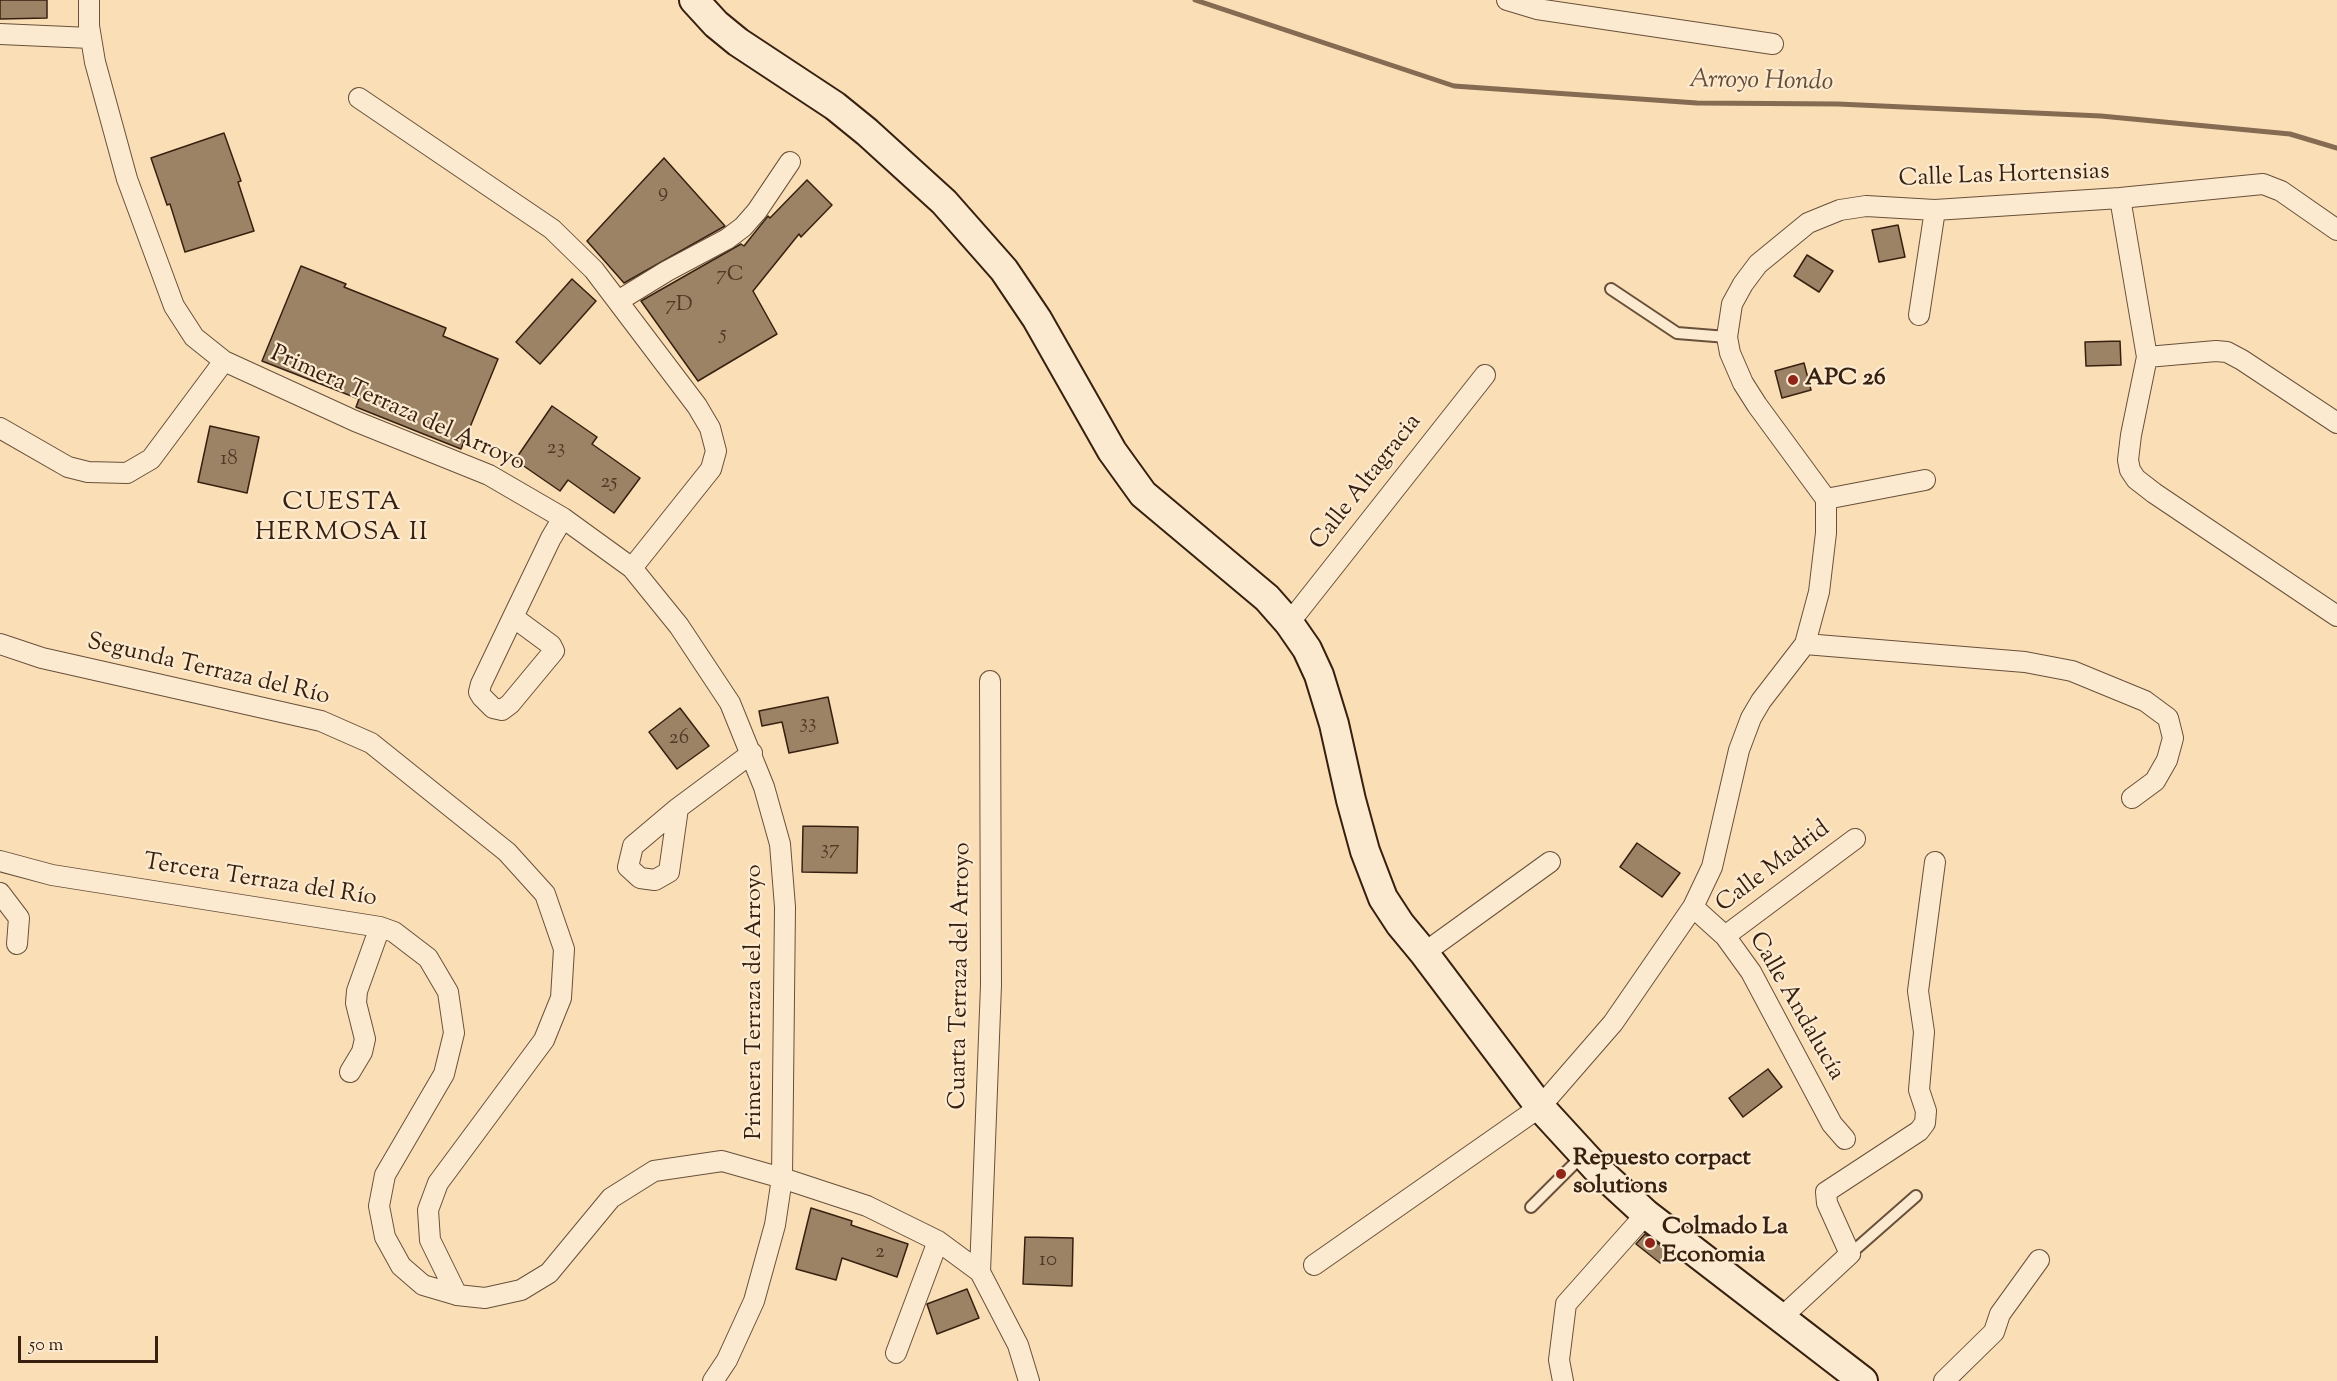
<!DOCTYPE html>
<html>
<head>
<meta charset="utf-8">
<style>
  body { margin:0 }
  #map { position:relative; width:2337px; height:1381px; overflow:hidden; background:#fadeb6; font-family:"Sorts Mill Goudy",serif }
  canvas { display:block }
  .scale { position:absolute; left:18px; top:1336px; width:140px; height:27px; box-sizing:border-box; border:3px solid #372010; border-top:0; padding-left:8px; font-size:18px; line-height:21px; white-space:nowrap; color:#372010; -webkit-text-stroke:4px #fcead0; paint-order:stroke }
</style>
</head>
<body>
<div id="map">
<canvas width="2337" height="1381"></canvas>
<div class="scale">50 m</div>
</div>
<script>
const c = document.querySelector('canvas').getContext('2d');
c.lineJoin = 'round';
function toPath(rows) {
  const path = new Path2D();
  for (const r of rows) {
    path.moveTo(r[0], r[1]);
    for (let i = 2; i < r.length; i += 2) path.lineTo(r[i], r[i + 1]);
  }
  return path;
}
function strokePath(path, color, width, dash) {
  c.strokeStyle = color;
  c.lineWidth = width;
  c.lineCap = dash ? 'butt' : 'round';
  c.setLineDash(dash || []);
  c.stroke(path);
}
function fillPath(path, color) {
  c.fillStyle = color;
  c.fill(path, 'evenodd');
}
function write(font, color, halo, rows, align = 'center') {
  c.font = font + ' "Sorts Mill Goudy",serif';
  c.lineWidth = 4.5;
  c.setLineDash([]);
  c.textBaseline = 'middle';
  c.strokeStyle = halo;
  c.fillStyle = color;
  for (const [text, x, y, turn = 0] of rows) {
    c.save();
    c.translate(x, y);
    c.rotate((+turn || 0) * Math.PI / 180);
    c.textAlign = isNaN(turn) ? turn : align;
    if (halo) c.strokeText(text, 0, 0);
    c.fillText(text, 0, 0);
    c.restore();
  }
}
strokePath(toPath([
  [1195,0,1454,86,1697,103,1838,104,2101,116,2290,134,2337,148]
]), '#846b52', 5);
const building = toPath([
  [0,0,47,0,47,18,0,19,0,0],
  [224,133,241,181,238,182,254,231,185,252,170,204,167,205,151,158,224,133],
  [664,158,725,226,624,283,587,241,664,158],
  [807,180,832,205,801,237,799,234,753,291,777,334,698,381,641,301,741,244,744,246,768,216,770,218,807,180],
  [1898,225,1905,257,1879,262,1872,230,1898,225],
  [1807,255,1833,271,1819,292,1794,276,1807,255],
  [301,266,346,284,344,287,446,328,443,336,498,359,461,449,356,407,359,399,262,361,301,266],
  [572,279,596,301,540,364,516,342,572,279],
  [2120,341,2121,365,2086,366,2085,342,2120,341],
  [1804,363,1811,390,1782,398,1775,371,1804,363],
  [552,406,597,437,592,444,640,478,614,513,568,480,560,491,515,460,552,406],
  [210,426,259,437,247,493,198,482,210,426],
  [828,697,838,743,789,753,782,722,762,726,759,711,828,697],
  [680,708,709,746,677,769,649,732,680,708],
  [803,826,858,827,857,873,802,872,803,826],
  [1637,843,1680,873,1662,897,1620,867,1637,843],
  [1768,1069,1782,1087,1743,1117,1729,1098,1768,1069],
  [811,1208,852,1221,851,1225,908,1244,897,1277,842,1258,836,1280,796,1269,811,1208],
  [1645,1234,1669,1252,1660,1263,1636,1244,1645,1234],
  [1025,1237,1073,1238,1072,1286,1023,1284,1025,1237],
  [967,1289,979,1318,937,1334,927,1304,967,1289]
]);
fillPath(building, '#9c8366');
strokePath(building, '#372010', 1.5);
const lane = toPath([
  [1611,289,1677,333,1727,337],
  [1531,1207,1583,1155],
  [1850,1254,1916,1196]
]);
const street = toPath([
  [89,0,89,26,95,62,127,179,174,306,194,337,224,361,355,421,489,475,563,518,632,568,679,626,730,703,764,787,780,844,785,907,782,1178,775,1225,754,1301,727,1360,713,1381],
  [1507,0,1537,9,1773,44],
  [0,34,90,38],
  [359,98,552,229,594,270,697,406,710,428,716,451,711,469,632,568],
  [2120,198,2147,357,2131,435,2128,460,2130,470,2136,479,2154,493,2337,616],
  [618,301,667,271,727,239,743,227,757,211,790,162],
  [1919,315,1935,210],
  [2147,357,2216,351,2227,352,2242,360,2337,423],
  [0,428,68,467,88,472,127,473,151,459,224,361],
  [1826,499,1925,480],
  [513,617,551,645,554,651,510,704,502,710,493,708,482,697,479,692,481,684,513,617,551,538,563,518],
  [1289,623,1485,375],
  [0,644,42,658,321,721,371,743,507,852,545,894,564,949,561,998,544,1040,438,1183,428,1210,430,1240,457,1295],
  [1805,644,2025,662,2072,671,2145,701,2168,718,2173,738,2167,760,2155,781,2132,798],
  [678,808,669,872,655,880,640,878,628,867,633,846,678,808,752,753],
  [0,861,52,875,380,927,394,932,428,958,448,992,454,1033,444,1074,385,1175,379,1206,385,1237,401,1266,423,1285,457,1295,485,1298,521,1290,549,1273,611,1198,654,1171,722,1161,782,1178,867,1206,938,1241,980,1272,1018,1345,1029,1381],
  [0,893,19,918,17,944],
  [1693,907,1725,936,1751,972,1832,1124,1845,1139],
  [1725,936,1855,839],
  [1424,953,1550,862],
  [350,1072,362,1052,365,1039,356,1003,357,991,380,927],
  [1314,1265,1540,1107,1613,1023,1693,907,1712,867,1739,750,1751,718,1761,701,1805,644,1819,592,1826,533,1826,499,1757,405,1743,383,1730,353,1727,337,1732,304,1743,284,1758,264,1808,223,1840,210,1866,206,1935,210,2120,198,2263,184,2281,191,2337,230],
  [980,1272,991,985,990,681],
  [1782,1317,1850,1254,1827,1203,1826,1192,1919,1131,1925,1123,1926,1111,1919,1090,1924,1032,1918,991,1935,862],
  [896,1353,938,1241],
  [1563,1381,1559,1360,1566,1304,1646,1214],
  [1944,1381,1994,1332,2000,1314,2039,1260]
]);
const secondary = toPath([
  [694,0,716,24,738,42,835,106,867,132,944,202,1004,270,1037,319,1112,451,1143,494,1267,598,1289,623,1307,649,1319,675,1334,724,1351,800,1365,851,1383,898,1400,924,1424,953,1540,1107,1596,1168,1646,1214,1863,1381]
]);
strokePath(lane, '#68503a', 14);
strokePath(street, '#68503a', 22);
strokePath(secondary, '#372010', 32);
strokePath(lane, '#fcead0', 10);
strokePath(street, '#fcead0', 20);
strokePath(secondary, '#fcead0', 28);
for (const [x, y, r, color] of [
  [1793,380,6,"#8f2418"],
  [1561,1174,6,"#8f2418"],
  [1650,1243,6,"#8f2418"]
]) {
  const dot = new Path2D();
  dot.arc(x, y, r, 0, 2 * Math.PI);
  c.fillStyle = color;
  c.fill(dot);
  strokePath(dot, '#fcead0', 2);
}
write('21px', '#503926', null, [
  ["9",663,193],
  ["7C",730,276],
  ["7D",679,306],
  ["5",723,335],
  ["23",556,449],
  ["18",229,460],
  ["25",609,483],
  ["33",808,724],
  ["26",679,739],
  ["37",830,850],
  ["2",880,1253],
  ["10",1048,1261]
]);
write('24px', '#372010', '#fcead0', [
  ["Calle Las Hortensias",2004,177,-2],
  ["Primera Terraza del Arroyo",397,410,24],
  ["Calle Altagracia",1367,483,-52],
  ["Segunda Terraza del Río",208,671,13],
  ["Calle Madrid",1774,868,-37],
  ["Tercera Terraza del Río",260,882,9],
  ["Cuarta Terraza del Arroyo",962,976,-89],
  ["Primera Terraza del Arroyo",756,1002,-90],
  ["Calle Andalucía",1795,1007,60]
]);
write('bold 24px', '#372010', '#fcead0', [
  ["APC 26",1805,380],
  ["Repuesto corpact",1573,1160],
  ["solutions",1573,1188],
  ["Colmado La",1662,1229],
  ["Economia",1662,1257]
], 'left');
write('italic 26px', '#644c36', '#fcead0', [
  ["Arroyo Hondo",1761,83,1]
]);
c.letterSpacing = '1.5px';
write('26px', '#372010', '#fcead0', [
  ["CUESTA",342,505],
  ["HERMOSA II",342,535]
]);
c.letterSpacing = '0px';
</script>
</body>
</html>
